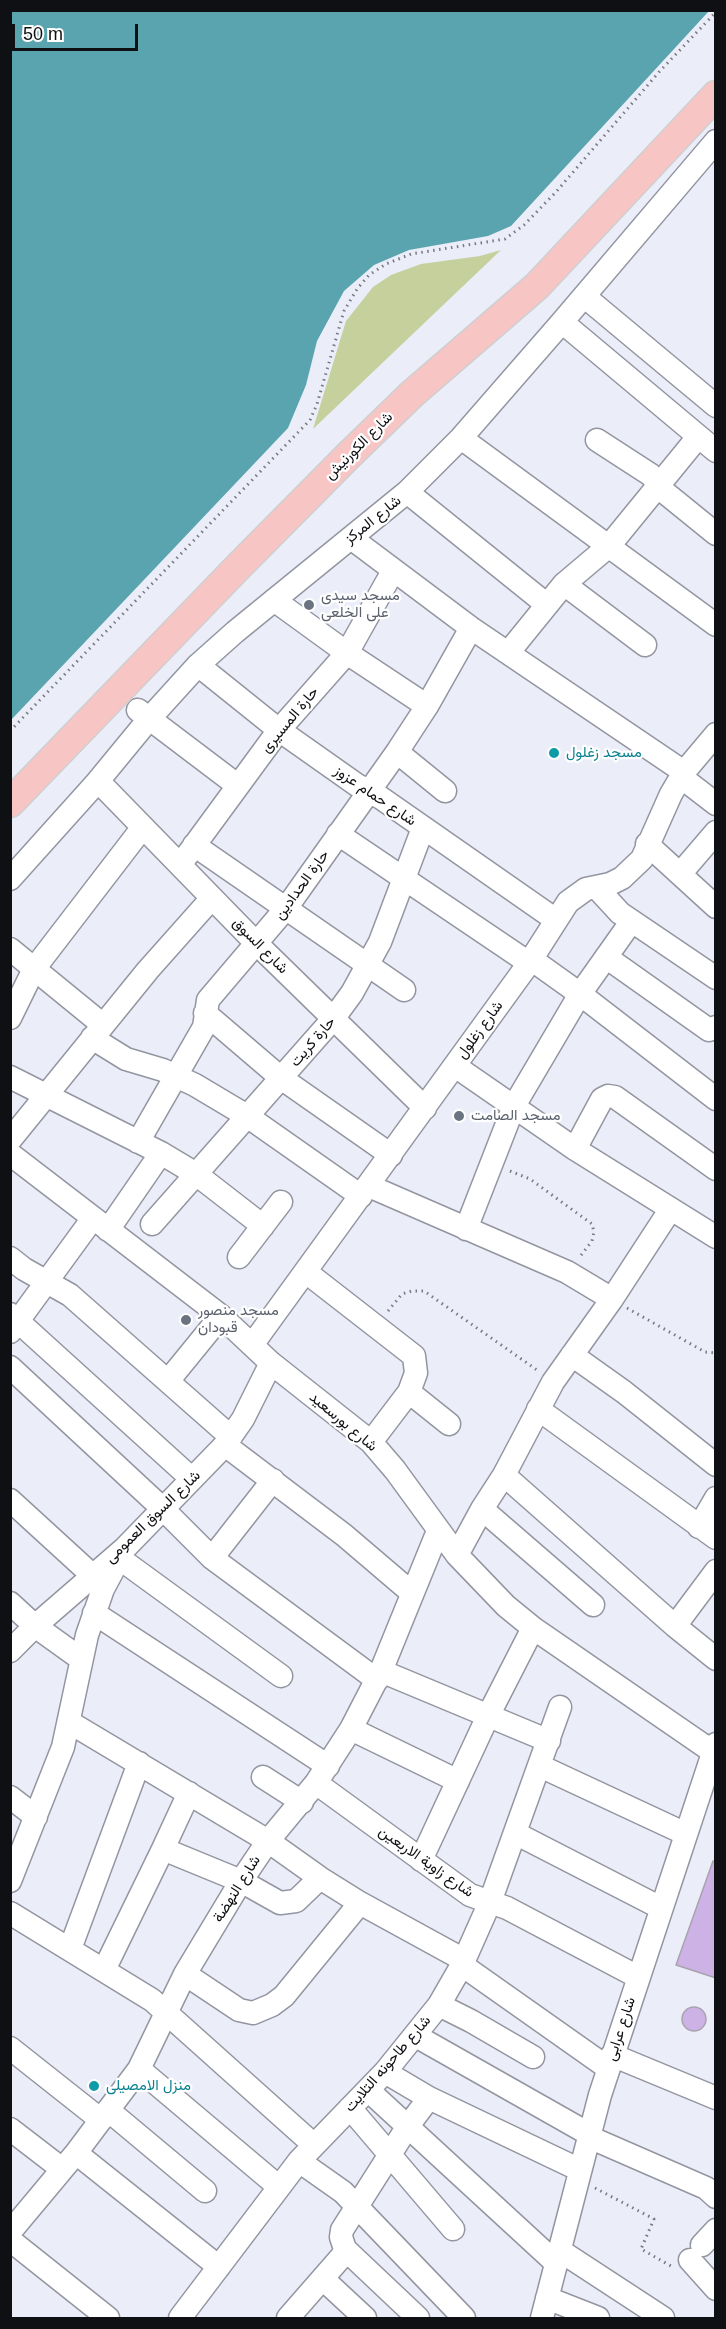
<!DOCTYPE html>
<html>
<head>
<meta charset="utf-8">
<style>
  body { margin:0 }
  #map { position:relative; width:726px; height:2329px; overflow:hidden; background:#ebedf9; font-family:Arial,sans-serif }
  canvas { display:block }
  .frame { position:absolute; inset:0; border:12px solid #0f1013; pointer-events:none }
  .scale { position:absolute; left:12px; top:24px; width:126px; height:27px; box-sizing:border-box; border:3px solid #0f1013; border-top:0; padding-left:8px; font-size:18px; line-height:21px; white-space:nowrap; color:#0f1013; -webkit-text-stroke:4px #fff; paint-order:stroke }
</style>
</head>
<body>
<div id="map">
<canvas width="726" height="2329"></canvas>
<div class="frame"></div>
<div class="scale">50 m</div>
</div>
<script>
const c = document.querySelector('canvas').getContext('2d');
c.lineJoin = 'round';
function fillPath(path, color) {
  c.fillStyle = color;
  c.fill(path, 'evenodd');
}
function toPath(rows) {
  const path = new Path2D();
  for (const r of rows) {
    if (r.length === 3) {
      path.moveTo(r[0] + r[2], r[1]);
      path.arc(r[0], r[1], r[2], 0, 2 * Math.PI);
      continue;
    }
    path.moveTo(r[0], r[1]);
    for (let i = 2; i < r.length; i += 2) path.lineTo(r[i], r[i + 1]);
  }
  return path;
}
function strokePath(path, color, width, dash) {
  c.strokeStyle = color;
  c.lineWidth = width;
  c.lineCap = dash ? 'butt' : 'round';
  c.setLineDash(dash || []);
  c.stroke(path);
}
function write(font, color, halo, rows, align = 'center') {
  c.font = font + ' Arial,Vazirmatn,sans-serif';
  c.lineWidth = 4.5;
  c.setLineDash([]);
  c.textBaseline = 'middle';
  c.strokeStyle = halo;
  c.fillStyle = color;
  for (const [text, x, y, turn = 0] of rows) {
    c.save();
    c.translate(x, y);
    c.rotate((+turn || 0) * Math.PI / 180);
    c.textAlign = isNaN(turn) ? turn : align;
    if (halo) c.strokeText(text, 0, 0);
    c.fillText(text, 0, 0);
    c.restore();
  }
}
fillPath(toPath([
  [501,250,313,429,346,321,373,287,391,275,421,264,480,256]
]), '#c6d09d');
fillPath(toPath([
  [11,10,709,11,511,226,488,236,409,250,374,265,344,291,317,341,306,385,288,428,11,720]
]), '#59a4ae');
const building = toPath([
  [713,1861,716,1862,716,1978,676,1965,713,1861],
  [694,2019,12]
]);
fillPath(building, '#cdb2e5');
strokePath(building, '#a8a3ae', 1.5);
const minor = toPath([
  [584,296,716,406],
  [562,322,716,451],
  [461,438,716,625],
  [597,440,651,475,663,491,716,534],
  [407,492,546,604],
  [351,538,471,628,684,772],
  [564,584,645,645],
  [274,600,347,653,427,706],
  [508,653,564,584,609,546,698,437],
  [198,665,279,730,357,785,381,798,556,920],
  [138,710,237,785],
  [397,752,445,791],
  [681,777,716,804],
  [98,781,257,944,425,1108],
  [338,834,529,963],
  [647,844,716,907],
  [194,845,404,990],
  [180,865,279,730,347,653,393,571],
  [680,874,716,832],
  [10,879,98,781,149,719,198,665,235,632,407,492,461,438,562,322,716,141],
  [596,887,620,913,716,978],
  [10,949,103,1025],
  [606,957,709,1030,716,1027],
  [531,959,580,994,716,1099],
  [205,1013,281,1078,391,1155],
  [10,1018,34,969,143,827],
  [92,1038,126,1059,163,1070,195,1085,247,1116,361,1196],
  [455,1066,575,1149,716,1237],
  [10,1077,161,1153,196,1174,263,1226],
  [10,1140,148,970,212,898],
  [138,1142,204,1027,208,1000,287,907,397,752,427,706,471,628],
  [575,1149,602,1099,608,1096,615,1097,716,1169],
  [10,1154,221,1316,271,1363,371,1442,395,1470,457,1555,506,1606,533,1628,716,1754],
  [369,1186,567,1272,612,1299],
  [152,1224,333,1019,352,993,380,942,423,828],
  [466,1229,514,1106,580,994,631,922],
  [108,1230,161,1153],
  [239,1257,281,1202],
  [10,1258,24,1269,70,1295,231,1437],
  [306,1272,414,1356,416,1373,409,1392,371,1442],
  [10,1314,192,1479],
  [10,1332,93,1218],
  [252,1345,529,963,568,902,586,889,610,884,622,878,642,859,671,794,684,772,716,734],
  [572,1355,624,1392,716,1465],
  [10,1367,163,1509,212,1558,377,1680],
  [168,1381,221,1316],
  [409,1392,449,1424],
  [538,1409,716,1538],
  [225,1445,344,1535,412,1593],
  [504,1475,675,1626,716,1659],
  [10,1500,92,1575],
  [482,1509,593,1605],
  [699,1527,716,1498],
  [457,1555,482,1509,504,1475,553,1382,612,1299,670,1210],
  [119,1558,281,1676],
  [212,1558,273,1480],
  [10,1603,35,1626,81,1659],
  [94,1613,328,1766],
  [675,1626,716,1571],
  [10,1651,35,1626,125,1548,225,1445,243,1419,271,1363],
  [381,1671,549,1741],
  [69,1722,268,1841,320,1878,360,1903,464,1960],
  [351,1729,458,1781],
  [540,1766,686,1834],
  [263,1777,302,1802],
  [316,1783,470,1895,507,1908,638,1977],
  [10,1797,36,1817],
  [515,1833,661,1908],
  [163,1849,241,1881,280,1903,296,1901,320,1878],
  [421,1860,488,1716,533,1628],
  [10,1881,63,1747,87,1635,103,1589,120,1557],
  [10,1913,152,2000,314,2145],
  [70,1949,139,1763],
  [462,1965,608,2068],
  [104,1970,163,1849,189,1793],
  [185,1974,239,2010,253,2013,272,2005,284,1996,360,1903],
  [439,2005,471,2021,533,2057],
  [416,2036,589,2134],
  [10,2048,101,2120],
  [612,2055,716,2098],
  [139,2069,279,2187],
  [385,2072,429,2098,580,2170],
  [368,2090,556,2263],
  [350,2108,453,2229],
  [108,2110,205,2191],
  [10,2129,62,2169],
  [589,2137,706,2188,716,2197],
  [76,2153,219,2267],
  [299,2161,343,2192,464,2318],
  [10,2232,76,2153,139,2069,185,1974,241,1881,268,1841,316,1783,351,1729,381,1671,438,1531],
  [10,2240,108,2318],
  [702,2245,716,2230],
  [345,2249,418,2318],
  [559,2250,663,2318],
  [690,2260,716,2289],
  [323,2279,365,2318],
  [547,2298,598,2318],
  [180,2318,299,2161,385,2072,439,2005,462,1965,490,1902,560,1707],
  [288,2318,343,2255,345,2249,341,2237,342,2230,408,2126,429,2098],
  [542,2318,600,2095,716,1744]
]);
const major = toPath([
  [10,803,237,568,349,455,412,394,537,286,716,95]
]);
strokePath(minor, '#9395a0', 25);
strokePath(major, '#cfcfd0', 31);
strokePath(toPath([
  [10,731,310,420,317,404,344,311,357,289,369,275,386,264,411,254,505,239,524,225,556,192,659,72,716,12],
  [510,1171,530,1179,592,1224,594,1232,592,1241,579,1258],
  [627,1308,705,1352,716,1353],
  [388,1311,402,1294,412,1291,424,1291,537,1370],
  [595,2188,654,2219,641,2249,671,2266]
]), '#787a81', 3, [1.5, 4.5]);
strokePath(minor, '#fff', 22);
strokePath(major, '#f8c5c5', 28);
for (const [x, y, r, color] of [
  [309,605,6,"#6b7280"],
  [554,753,6,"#0f9aa8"],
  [459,1116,6,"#6b7280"],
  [186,1320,6,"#6b7280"],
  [94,2086,6,"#0f9aa8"]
]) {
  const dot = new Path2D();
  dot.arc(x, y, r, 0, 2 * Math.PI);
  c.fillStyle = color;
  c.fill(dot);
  strokePath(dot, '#fff', 2);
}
write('15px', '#0f1013', '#fff', [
  ["شارع الكورنيش",359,446,-45],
  ["شارع المركز",373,520,-39],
  ["حارة المسيرى",290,720,-50],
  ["شارع حمام عزوز",375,796,34],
  ["حارة الحدادين",302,885,-54],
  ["شارع السوق",260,946,45],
  ["شارع زغلول",480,1030,-54],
  ["حارة كريت",313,1042,-49],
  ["شارع بورسعيد",343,1422,40],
  ["شارع السوق العمومى",153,1517,-44],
  ["شارع زاوية الاربعين",426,1862,35],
  ["شارع النهضة",237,1889,-58],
  ["شارع عرابى",621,2029,-72],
  ["شارع طاحونه التلايت",388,2064,-49]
]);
write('15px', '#5b616d', '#fff', [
  ["مسجد سيدى",321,596],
  ["على الخلعى",321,613],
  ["مسجد الصامت",471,1116],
  ["مسجد منصور",198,1311],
  ["قبودان",198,1328]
], 'left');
write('15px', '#0d838f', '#fff', [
  ["مسجد زغلول",566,753],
  ["منزل الامصيلى",106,2086]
], 'left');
</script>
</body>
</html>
